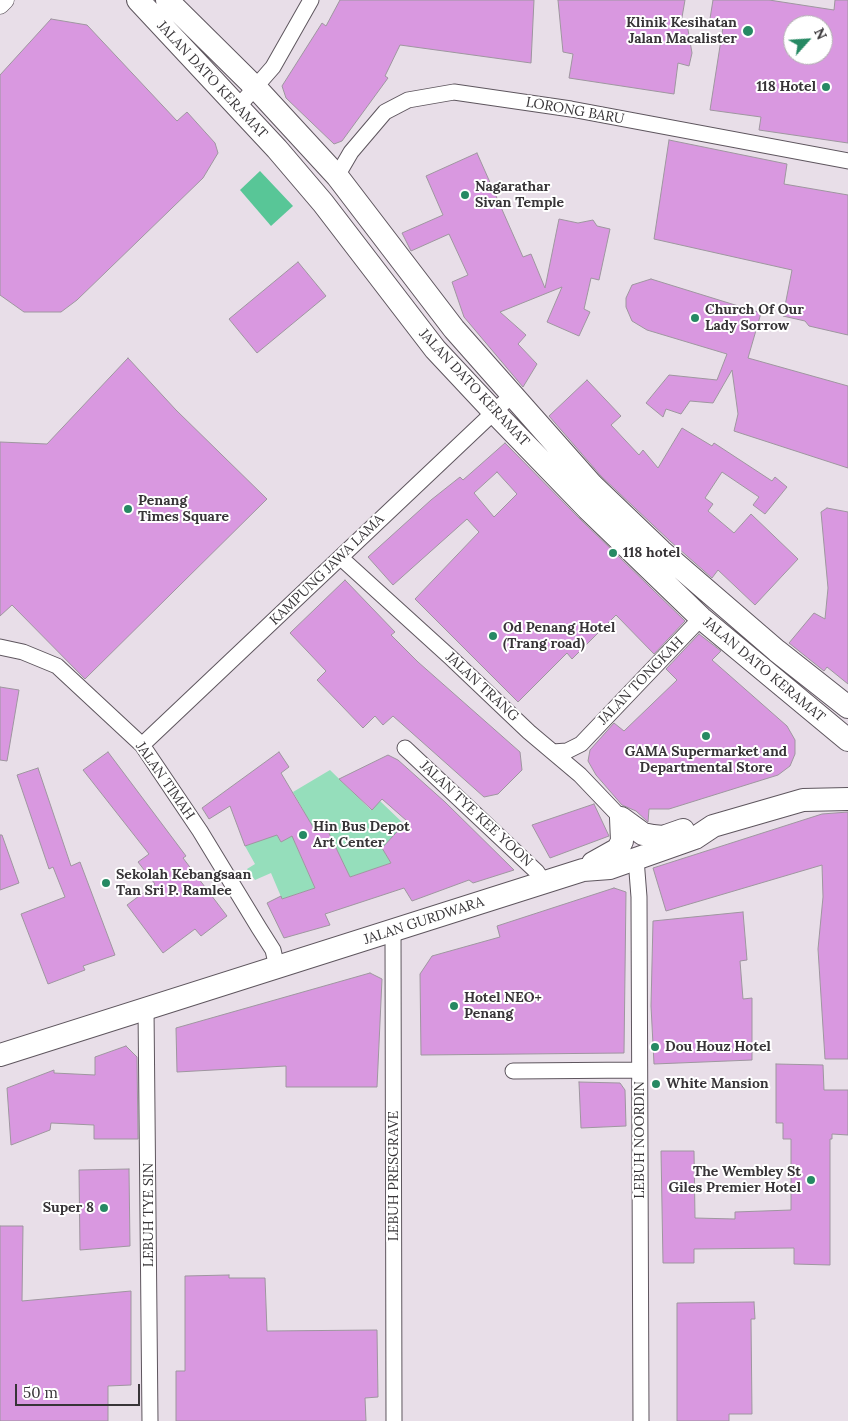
<!DOCTYPE html>
<html>
<head>
<meta charset="utf-8">
<style>
  body { margin:0 }
  #map { position:relative; width:848px; height:1421px; overflow:hidden; background:#e8dee8; font-family:Lora,serif }
  canvas { display:block }
  .north { position:absolute; left:783px; top:15px; width:50px; height:50px; box-sizing:border-box; background:#fff; border:1px solid #afaeaf; border-radius:50%; rotate:64deg; font-size:14px; font-weight:700; line-height:20px; text-align:center; color:#373437 }
  .north::after { content:''; display:block; margin:auto; width:18px; height:22px; background:#268963; clip-path:polygon(50% 0,100% 100%,50% 72%,0 100%) }
  .scale { position:absolute; left:15px; top:1384px; width:125px; height:22px; box-sizing:border-box; border:2px solid #373437; border-top:0; padding-left:6px; font-size:15px; line-height:18px; white-space:nowrap; color:#373437; -webkit-text-stroke:4px #fff; paint-order:stroke }
</style>
</head>
<body>
<div id="map">
<canvas width="848" height="1421"></canvas>
<div class="north">N</div>
<div class="scale">50 m</div>
</div>
<script>
const ctx = document.querySelector('canvas').getContext('2d');
ctx.lineJoin = 'round';
function paint(path, color) { ctx.fillStyle = color; ctx.fill(path, 'evenodd'); }
const shape = rows => new Path2D(rows.map(r => 'M' + r).join(''));
function strokePath(path, color, width, dash) { ctx.strokeStyle = color; ctx.lineWidth = width; ctx.lineCap = dash ? 'butt' : 'round'; ctx.setLineDash(dash || []); ctx.stroke(path); }
function write(font, color, halo, rows, align = 'center') {
  ctx.font = font + ' Lora,serif'; ctx.lineWidth = 4; ctx.setLineDash([]); ctx.textBaseline = 'middle'; ctx.strokeStyle = halo; ctx.fillStyle = color; for (const [text, x, y, turn = 0] of rows) {
    ctx.save(); ctx.translate(x, y); ctx.rotate((+turn || 0) * Math.PI / 180); ctx.textAlign = isNaN(turn) ? turn : align; if (halo) ctx.strokeText(text, 0, 0); ctx.fillText(text, 0, 0); ctx.restore();
  }
}
paint(shape([
  [330,770,371,810,380,801,404,824,382,848,391,863,350,877,326,827,295,843,315,888,282,899,271,873,255,880,247,869,255,864,245,846,264,839,262,811,281,842,311,824,293,792]
]), '#95debb');
paint(shape([
  [260,171,293,206,271,226,240,190]
]), '#58c697');
const building = shape([
  [340,0,534,0,531,63,400,45,385,76,388,78,342,141,334,144,286,98,282,86,322,23,326,26,340,0],
  [558,0,685,0,681,23,687,24,692,53,689,66,678,63,674,94,569,78,573,54,563,52,558,0],
  [713,0,769,0,834,10,835,0,848,0,848,143,759,130,761,117,710,110,723,27,709,25,713,0],
  [793,25,823,25,823,59,793,55,793,25],
  [51,19,87,25,177,121,187,112,215,143,218,153,203,178,77,300,61,312,24,312,0,295,0,75,51,19],
  [669,140,787,164,784,184,848,195,848,335,809,326,805,321,783,316,792,270,654,239,669,140],
  [477,153,523,257,531,254,545,288,559,219,578,223,593,220,597,226,610,229,599,280,591,278,584,309,590,312,579,336,547,322,562,287,500,312,526,335,518,344,537,364,523,387,464,317,452,282,468,275,449,234,411,251,402,233,443,215,426,176,477,153],
  [298,262,326,296,257,353,229,319,298,262],
  [651,279,761,313,748,358,848,386,848,468,734,431,738,414,732,370,713,403,690,401,681,414,666,409,663,417,646,403,669,375,717,380,727,354,647,330,632,321,626,307,626,298,632,285,651,279],
  [128,358,176,410,267,499,85,679,12,605,0,616,0,442,47,444,128,358],
  [587,380,621,416,611,425,639,455,643,450,658,468,682,428,712,446,714,443,772,481,775,477,787,487,765,514,753,505,759,497,722,472,705,498,713,504,708,511,734,533,751,514,798,559,755,605,718,570,712,578,670,541,601,476,549,416,587,380],
  [505,443,579,518,685,621,654,654,616,615,572,659,567,653,518,702,415,599,479,532,467,519,393,585,368,557,431,500,460,477,463,480,505,443],
  [497,472,517,494,494,517,474,493,497,472],
  [827,508,848,512,848,684,827,667,824,671,789,643,814,613,825,619,828,588,821,512,827,508],
  [345,580,395,632,391,635,418,662,520,752,522,770,498,794,484,797,393,716,383,725,375,716,363,728,317,680,326,671,290,633,345,580],
  [699,634,721,651,712,660,787,726,795,740,795,754,790,766,778,775,669,809,649,809,648,822,636,811,622,805,596,775,588,761,590,750,614,723,624,731,677,680,666,669,699,634],
  [0,687,19,690,7,761,0,760,0,687],
  [108,752,186,856,183,858,227,916,201,936,195,929,163,953,127,905,155,884,138,862,149,854,83,770,108,752],
  [279,752,289,767,281,773,316,832,326,827,350,877,391,863,382,848,407,821,382,799,372,810,339,779,388,755,398,760,445,802,514,870,473,883,469,880,412,901,404,888,325,914,330,925,284,938,267,903,281,896,282,899,315,888,292,836,281,842,277,835,245,846,230,806,209,819,202,808,279,752],
  [38,768,71,866,80,862,115,955,83,966,85,970,48,984,21,914,65,897,53,867,49,869,17,775,38,768],
  [594,804,609,836,550,858,532,825,594,804],
  [848,812,848,1059,825,1059,818,949,823,897,822,865,666,911,653,868,822,814,848,812],
  [0,835,2,835,19,883,0,890,0,835],
  [614,888,626,892,624,1053,421,1055,420,974,432,956,500,937,497,926,614,888],
  [743,912,747,960,740,961,743,999,752,998,752,1060,654,1064,651,1006,653,921,743,912],
  [370,973,382,979,377,1087,286,1087,286,1066,177,1072,176,1028,370,973],
  [126,1046,137,1057,138,1139,94,1139,94,1125,51,1123,50,1130,11,1145,7,1088,54,1070,54,1073,95,1075,95,1057,126,1046],
  [776,1064,823,1065,824,1090,848,1090,848,1135,832,1134,832,1139,830,1139,830,1265,794,1264,794,1248,694,1249,694,1263,663,1263,661,1151,694,1151,695,1218,735,1219,735,1212,791,1210,791,1139,783,1139,783,1123,776,1123,776,1064],
  [579,1082,620,1083,625,1090,626,1126,581,1128,579,1082],
  [129,1169,130,1246,80,1250,79,1170,129,1169],
  [0,1226,23,1226,22,1301,131,1291,131,1385,108,1386,108,1421,0,1421,0,1226],
  [229,1275,229,1278,265,1278,267,1331,377,1330,378,1397,365,1398,366,1421,176,1421,176,1371,185,1371,185,1276,229,1275],
  [754,1302,755,1319,751,1319,752,1414,729,1414,729,1421,677,1421,677,1303,754,1302]
]);
paint(building, '#d998e0');
strokePath(building, '#9e969f', 1);
const minor = shape([
  [238,107,273,67,311,0],
  [337,176,351,152,385,112,408,100,454,92,571,109,848,161],
  [341,558,450,657,529,732,580,775,621,818],
  [0,647,23,652,57,666,142,745,200,831,259,928,273,950,277,967],
  [142,745,512,395],
  [405,748,537,872,544,882],
  [553,752,567,751,581,744,701,618],
  [636,859,639,897,641,1421],
  [393,930,394,1421],
  [146,1009,150,1421],
  [513,1071,639,1070]
]);
const tertiary = shape([
  [0,5,5,0]
]);
const primary = shape([
  [138,0,277,149,323,203,435,349,494,412,588,509,701,618,848,740],
  [167,0,256,88,337,176,454,329,592,485,661,551,777,651,848,707],
  [621,818,643,834,653,836,663,837,683,830],
  [593,863,618,849,622,841,621,818],
  [0,1055,583,870,610,868,695,838,713,826,803,800,848,799]
]);
strokePath(minor, '#5e565e', 17);
strokePath(tertiary, '#5e565e', 19);
strokePath(primary, '#5e565e', 24);
strokePath(minor, '#fff', 15);
strokePath(tertiary, '#fff', 18);
strokePath(primary, '#fff', 22);
for (const [x, y, r, color] of [
  [748,31,6,"#268963"],
  [826,87,5,"#268963"],
  [465,195,5,"#268963"],
  [695,318,5,"#268963"],
  [128,509,5,"#268963"],
  [613,553,5,"#268963"],
  [493,636,5,"#268963"],
  [706,736,5,"#268963"],
  [303,835,5,"#268963"],
  [106,883,5,"#268963"],
  [454,1006,5,"#268963"],
  [655,1047,5,"#268963"],
  [656,1084,5,"#268963"],
  [811,1180,5,"#268963"],
  [104,1208,5,"#268963"]
]) { const dot = new Path2D(); dot.arc(x, y, r, 0, 2 * Math.PI); ctx.fillStyle = color; ctx.fill(dot); strokePath(dot, '#fff', 2); }
write('bold 14px', '#373437', '#fff', [
  ["Klinik Kesihatan",737,23,"right"],
  ["Jalan Macalister",737,39,"right"],
  ["118 Hotel",816,87,"right"],
  ["Nagarathar",475,187],
  ["Sivan Temple",475,203],
  ["Church Of Our",705,310],
  ["Lady Sorrow",705,326],
  ["Penang",138,501],
  ["Times Square",138,517],
  ["118 hotel",623,553],
  ["Od Penang Hotel",503,628],
  ["(Trang road)",503,644],
  ["GAMA Supermarket and",706,752,"center"],
  ["Departmental Store",706,768,"center"],
  ["Hin Bus Depot",313,827],
  ["Art Center",313,843],
  ["Sekolah Kebangsaan",116,875],
  ["Tan Sri P. Ramlee",116,891],
  ["Hotel NEO+",464,998],
  ["Penang",464,1014],
  ["Dou Houz Hotel",665,1047],
  ["White Mansion",666,1084],
  ["The Wembley St",801,1172,"right"],
  ["Giles Premier Hotel",801,1188,"right"],
  ["Super 8",94,1208,"right"]
], 'left');
write('14px', '#373437', '#fff', [
  ["JALAN DATO KERAMAT",212,80,47],
  ["LORONG BARU",575,111,10],
  ["JALAN DATO KERAMAT",474,388,47],
  ["KAMPUNG JAWA LAMA",327,570,-44],
  ["JALAN DATO KERAMAT",764,670,40],
  ["JALAN TONGKAH",641,681,-46],
  ["JALAN TRANG",482,687,43],
  ["JALAN TIMAH",165,781,55],
  ["JALAN TYE KEE YOON",476,814,43],
  ["JALAN GURDWARA",424,921,-18],
  ["LEBUH NOORDIN",640,1140,-90],
  ["LEBUH PRESGRAVE",394,1176,-90],
  ["LEBUH TYE SIN",149,1215,-90]
]);
</script>
</body>
</html>
